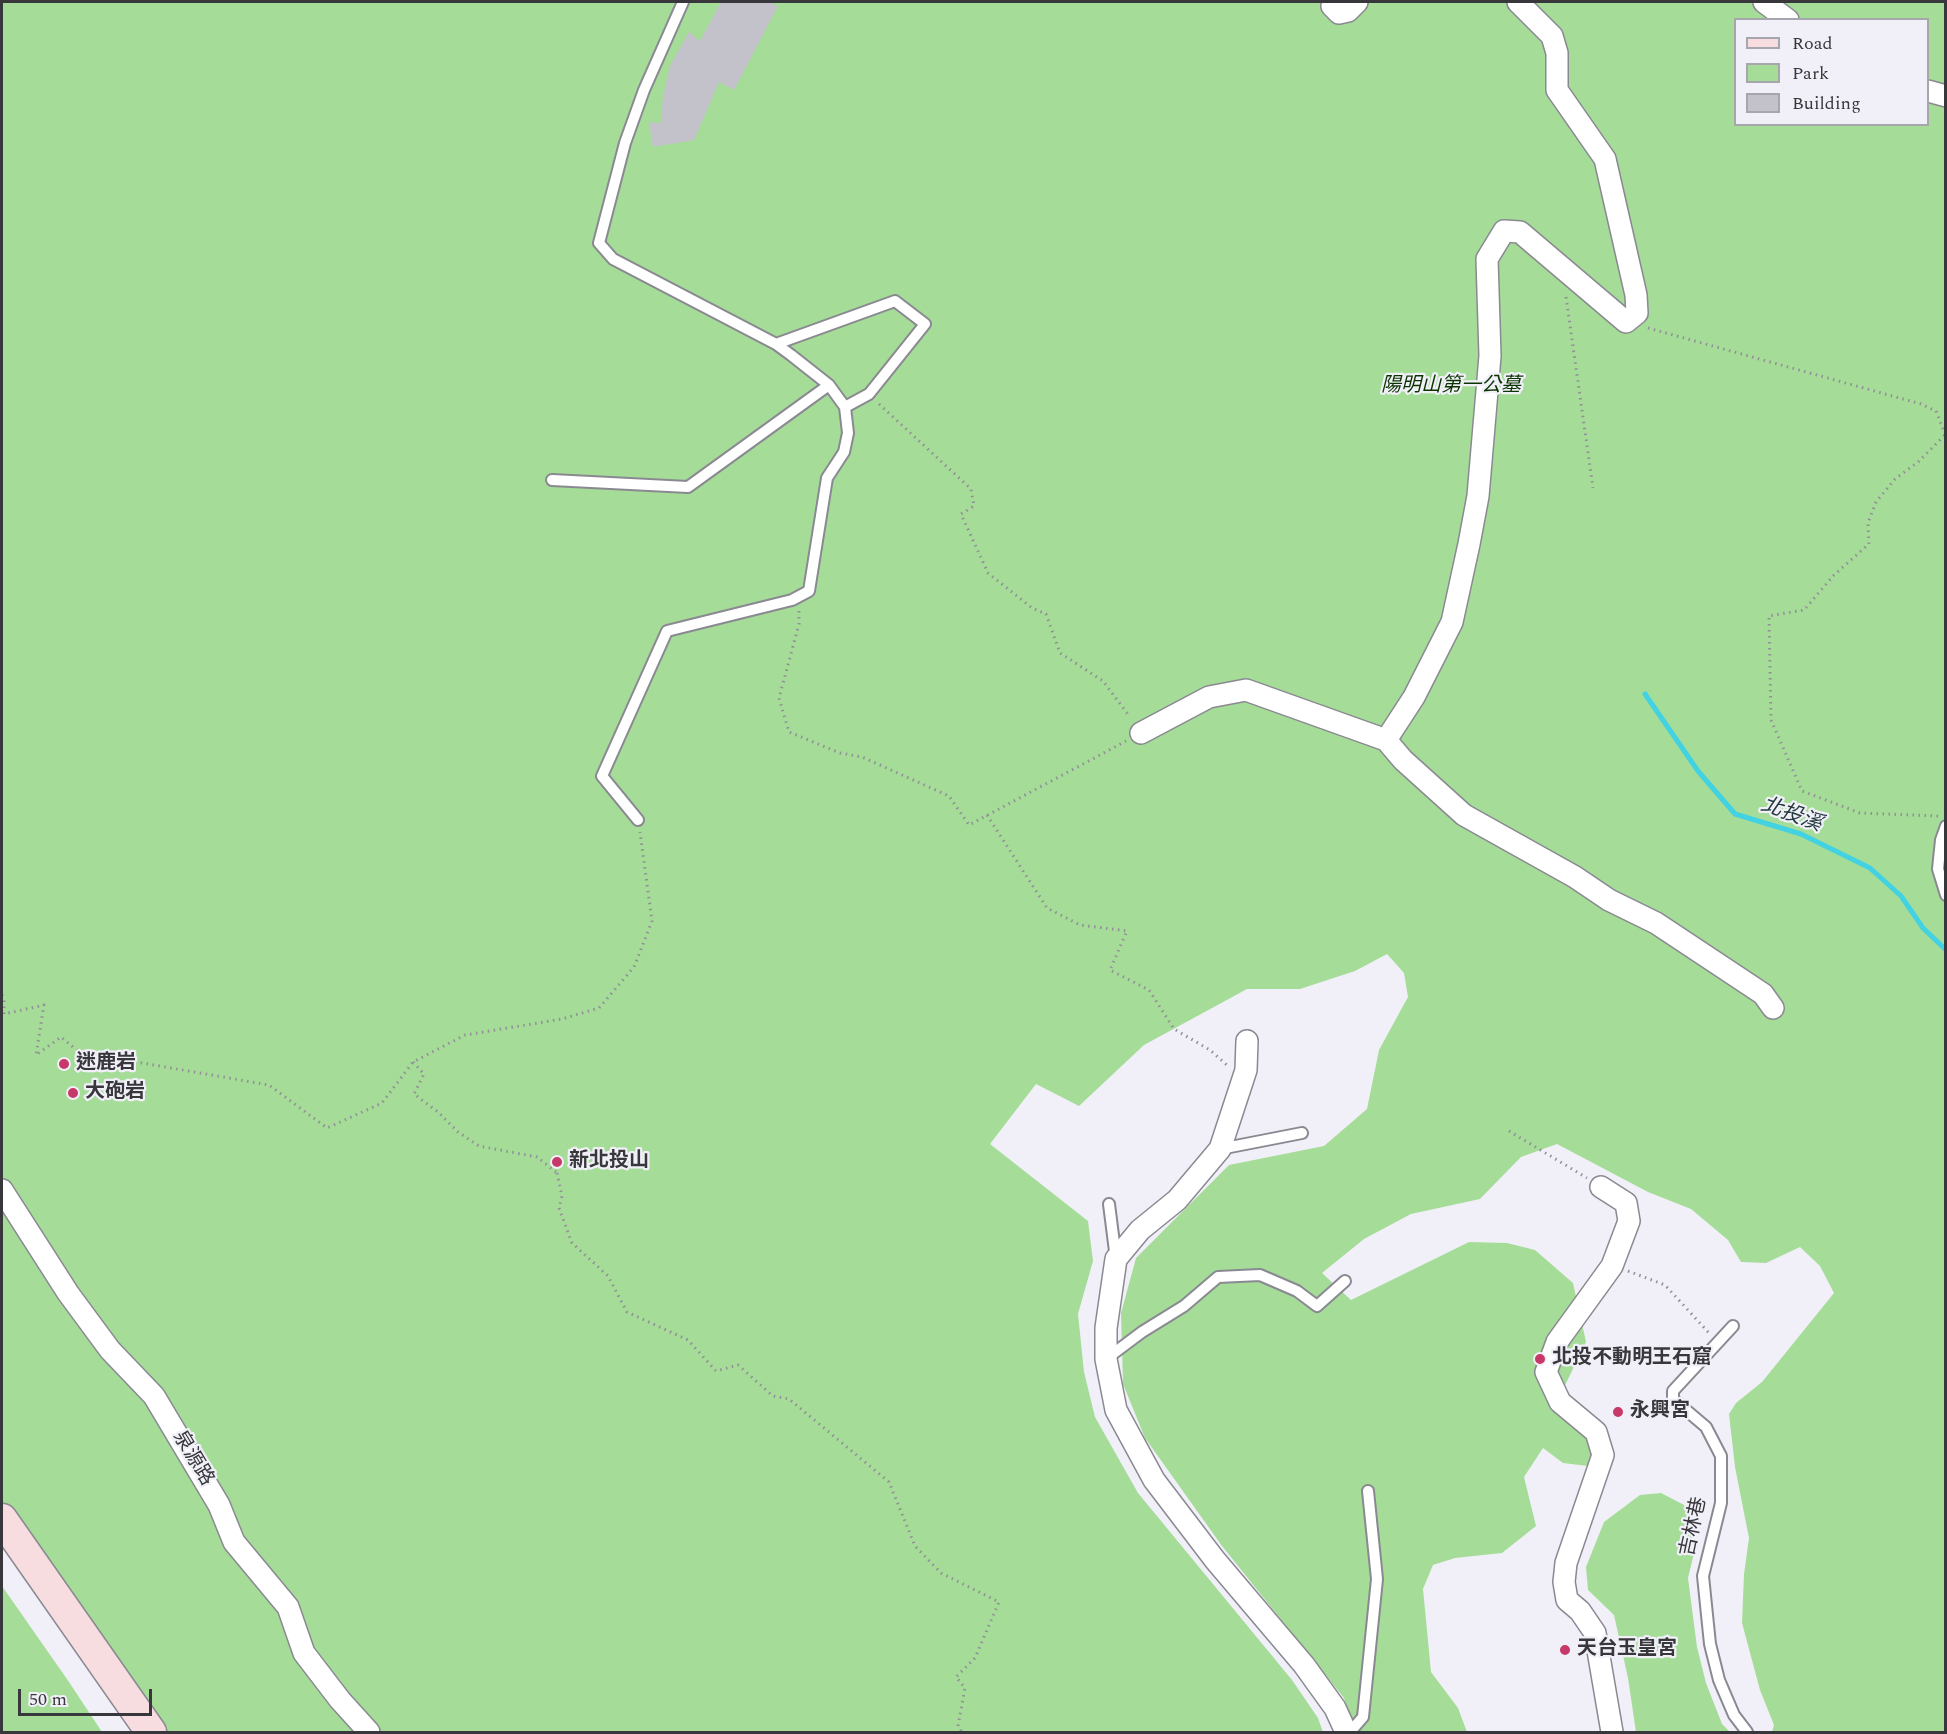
<!DOCTYPE html>
<html>
<head>
<meta charset="utf-8">
<style>
  body { margin:0 }
  #map { position:relative; width:1947px; height:1734px; overflow:hidden; background:#f1f0f9; font-family:Spectral,serif }
  canvas { display:block }
  .frame { position:absolute; inset:0; border:3px solid #38373b; pointer-events:none }
  .legend { position:absolute; left:1734px; top:18px; width:195px; height:108px; box-sizing:border-box; background:#f1f0f9; border:2px solid #a7a6ad; margin:0; padding:8px 10px; list-style:none; font-size:18px; color:#38373b }
  .legend li { display:flex; align-items:center; gap:12px; height:30px }
  .legend b { width:30px; border:2px solid #a7a6ad }
  .scale { position:absolute; left:18px; top:1689px; width:134px; height:27px; box-sizing:border-box; border:3px solid #38373b; border-top:0; padding-left:8px; font-size:18px; line-height:21px; white-space:nowrap; color:#38373b; -webkit-text-stroke:4px #f1f0f9; paint-order:stroke }
</style>
</head>
<body>
<div id="map">
<canvas width="1947" height="1734"></canvas>
<div class="frame"></div>
<ul class="legend">
<li><b style="height:8px;background:#f7dce0"></b>Road</li>
<li><b style="height:16px;background:#a5dc98"></b>Park</li>
<li><b style="height:16px;background:#c3c2cb"></b>Building</li>
</ul>
<div class="scale">50 m</div>
</div>
<script>
const ctx = document.querySelector('canvas').getContext('2d');
ctx.lineJoin = 'round';
function paint(path, color) { ctx.fillStyle = color; ctx.fill(path, 'evenodd'); }
const shape = rows => new Path2D(rows.map(r => 'M' + r).join(''));
function strokePath(path, color, width, dash) { ctx.strokeStyle = color; ctx.lineWidth = width; ctx.lineCap = dash ? 'butt' : 'round'; ctx.setLineDash(dash || []); ctx.stroke(path); }
function write(font, color, halo, rows, align = 'center') {
  ctx.font = font + ' Spectral,"Noto Sans TC",serif'; ctx.lineWidth = 4.5; ctx.setLineDash([]); ctx.textBaseline = 'middle'; ctx.strokeStyle = halo; ctx.fillStyle = color; for (const [text, x, y, turn = 0] of rows) {
    ctx.save(); ctx.translate(x, y); ctx.rotate((+turn || 0) * Math.PI / 180); ctx.textAlign = isNaN(turn) ? turn : align; if (halo) ctx.strokeText(text, 0, 0); ctx.fillText(text, 0, 0); ctx.restore();
  }
}
paint(shape([
  [2,2,1945,2,1945,1732,1772,1732,1774,1725,1760,1690,1742,1623,1744,1574,1749,1538,1735,1467,1729,1414,1736,1403,1762,1382,1834,1293,1820,1266,1800,1247,1766,1263,1741,1262,1728,1240,1691,1209,1648,1192,1557,1144,1521,1157,1480,1199,1411,1214,1364,1239,1322,1273,1351,1300,1469,1242,1507,1243,1535,1250,1573,1283,1586,1342,1554,1408,1588,1434,1595,1448,1588,1466,1563,1463,1543,1448,1524,1477,1536,1526,1502,1553,1455,1558,1433,1565,1423,1589,1431,1672,1458,1708,1467,1732,1354,1732,1344,1698,1222,1546,1145,1438,1123,1384,1121,1313,1136,1258,1229,1165,1324,1146,1367,1109,1379,1050,1408,997,1404,973,1387,954,1355,971,1300,989,1247,989,1144,1045,1079,1106,1036,1084,990,1144,1088,1221,1093,1261,1078,1314,1084,1372,1095,1417,1138,1493,1292,1680,1318,1718,1323,1732,161,1732,2,1511],
  [1736,20,1928,20,1928,124,1736,124],
  [1661,1493,1688,1507,1695,1549,1688,1578,1697,1647,1706,1683,1722,1724,1730,1732,1636,1732,1628,1678,1614,1615,1588,1590,1586,1567,1604,1522,1640,1495],
  [2,1586,69,1682,102,1732,2,1732]
]), '#a5dc98');
strokePath(shape([
  [1645,694,1698,771,1735,814,1801,834,1870,868,1901,896,1923,928,1946,950]
]), '#42d2e2', 5);
paint(shape([
  [721,2,769,2,778,6,734,90,719,82,694,140,653,147,649,122,661,123,663,96,670,66,689,32,700,41]
]), '#c3c2cb');
const lane = shape([
  [776,344,895,301,925,324,869,394,845,407],
  [552,480,688,487,829,385],
  [638,820,602,776,667,631,792,600,809,591,827,478,844,452,848,433,845,407,829,385,791,355,776,344,613,259,599,243,625,143,644,90,683,2],
  [1946,826,1941,840,1938,869,1946,895],
  [1220,1149,1302,1133],
  [1109,1204,1116,1259],
  [1733,1326,1673,1391,1673,1399,1706,1427,1721,1456,1721,1503,1703,1576,1710,1644,1719,1680,1734,1715,1747,1732],
  [1106,1359,1142,1332,1184,1306,1218,1277,1260,1275,1297,1291,1317,1306,1345,1281],
  [1350,1732,1363,1717,1377,1579,1368,1491]
]);
const street = shape([
  [1333,2,1332,6,1339,13,1348,11,1357,2],
  [1764,2,1788,20],
  [1928,91,1946,96],
  [1141,733,1209,697,1246,690,1386,740,1414,697,1452,622,1469,544,1478,496,1490,356,1487,259,1504,231,1520,232,1626,322,1637,313,1636,295,1605,159,1557,90,1557,53,1552,36,1518,2],
  [1386,740,1403,760,1464,815,1575,877,1609,900,1656,923,1763,994,1773,1008],
  [1247,1041,1246,1070,1220,1149,1177,1200,1140,1230,1116,1259,1106,1328,1106,1359,1116,1410,1154,1480,1215,1560,1304,1665,1335,1708,1346,1732],
  [1601,1187,1626,1203,1629,1221,1612,1266,1557,1342,1546,1372,1560,1402,1596,1432,1603,1455,1566,1563,1564,1582,1567,1600,1580,1611,1595,1633,1612,1732],
  [2,1190,68,1293,110,1350,154,1396,219,1505,234,1542,288,1607,304,1653,340,1700,369,1732]
]);
const secondary = shape([
  [2,1519,151,1732]
]);
strokePath(lane, '#8a8992', 14);
strokePath(street, '#8a8992', 24);
strokePath(secondary, '#8a8992', 33);
strokePath(shape([
  [1566,297,1593,488],
  [1648,328,1921,404,1936,411,1945,434],
  [879,404,971,489,974,506,961,514,988,573,1032,608,1046,614,1060,653,1103,681,1130,717],
  [799,611,799,624,779,698,789,732,840,753,862,757,949,796,969,825,1126,741],
  [987,815,1047,908,1080,925,1127,931,1110,970,1149,990,1174,1029,1210,1050,1228,1066],
  [1938,816,1860,813,1802,791,1771,720,1769,616,1804,610,1834,575,1869,544,1868,523,1876,502,1895,479,1918,462,1946,434],
  [2,995,4,998,4,1014,44,1005,36,1055,61,1037,79,1052,269,1085,327,1128,382,1103,413,1062,465,1035,562,1019,599,1008,634,967,652,921,640,832],
  [413,1062,424,1074,414,1094,438,1112,458,1132,479,1146,537,1157,557,1173],
  [1509,1131,1587,1178],
  [557,1173,562,1196,559,1208,572,1243,608,1276,627,1312,688,1340,716,1371,738,1365,773,1396,789,1399,889,1482,915,1546,941,1573,999,1602,975,1658,956,1677,965,1688,958,1726,962,1732],
  [1628,1271,1665,1285,1709,1333]
]), '#919097', 3, [1.5, 4.5]);
strokePath(lane, '#fff', 10);
strokePath(street, '#fff', 21);
strokePath(secondary, '#f7dce0', 30);
for (const [x, y, r, color] of [
  [64,1064,6,"#c63968"],
  [73,1093,6,"#c63968"],
  [557,1162,6,"#c63968"],
  [1540,1359,6,"#c63968"],
  [1618,1412,6,"#c63968"],
  [1565,1650,6,"#c63968"]
]) { const dot = new Path2D(); dot.arc(x, y, r, 0, 2 * Math.PI); ctx.fillStyle = color; ctx.fill(dot); strokePath(dot, '#f1f0f9', 2); }
write('italic 20px', '#0b3401', '#f1f0f9', [
  ["陽明山第一公墓",1451,387]
]);
write('bold 20px', '#38373b', '#f1f0f9', [
  ["迷鹿岩",76,1064],
  ["大砲岩",85,1093],
  ["新北投山",569,1162],
  ["北投不動明王石窟",1552,1359],
  ["永興宮",1630,1412],
  ["天台玉皇宮",1577,1650]
], 'left');
write('20px', '#38373b', '#f1f0f9', [
  ["泉源路",192,1459,59],
  ["吉林巷",1695,1527,-78]
]);
write('italic 21px', '#243c3f', '#f1f0f9', [
  ["北投溪",1791,816,20]
]);
</script>
</body>
</html>
